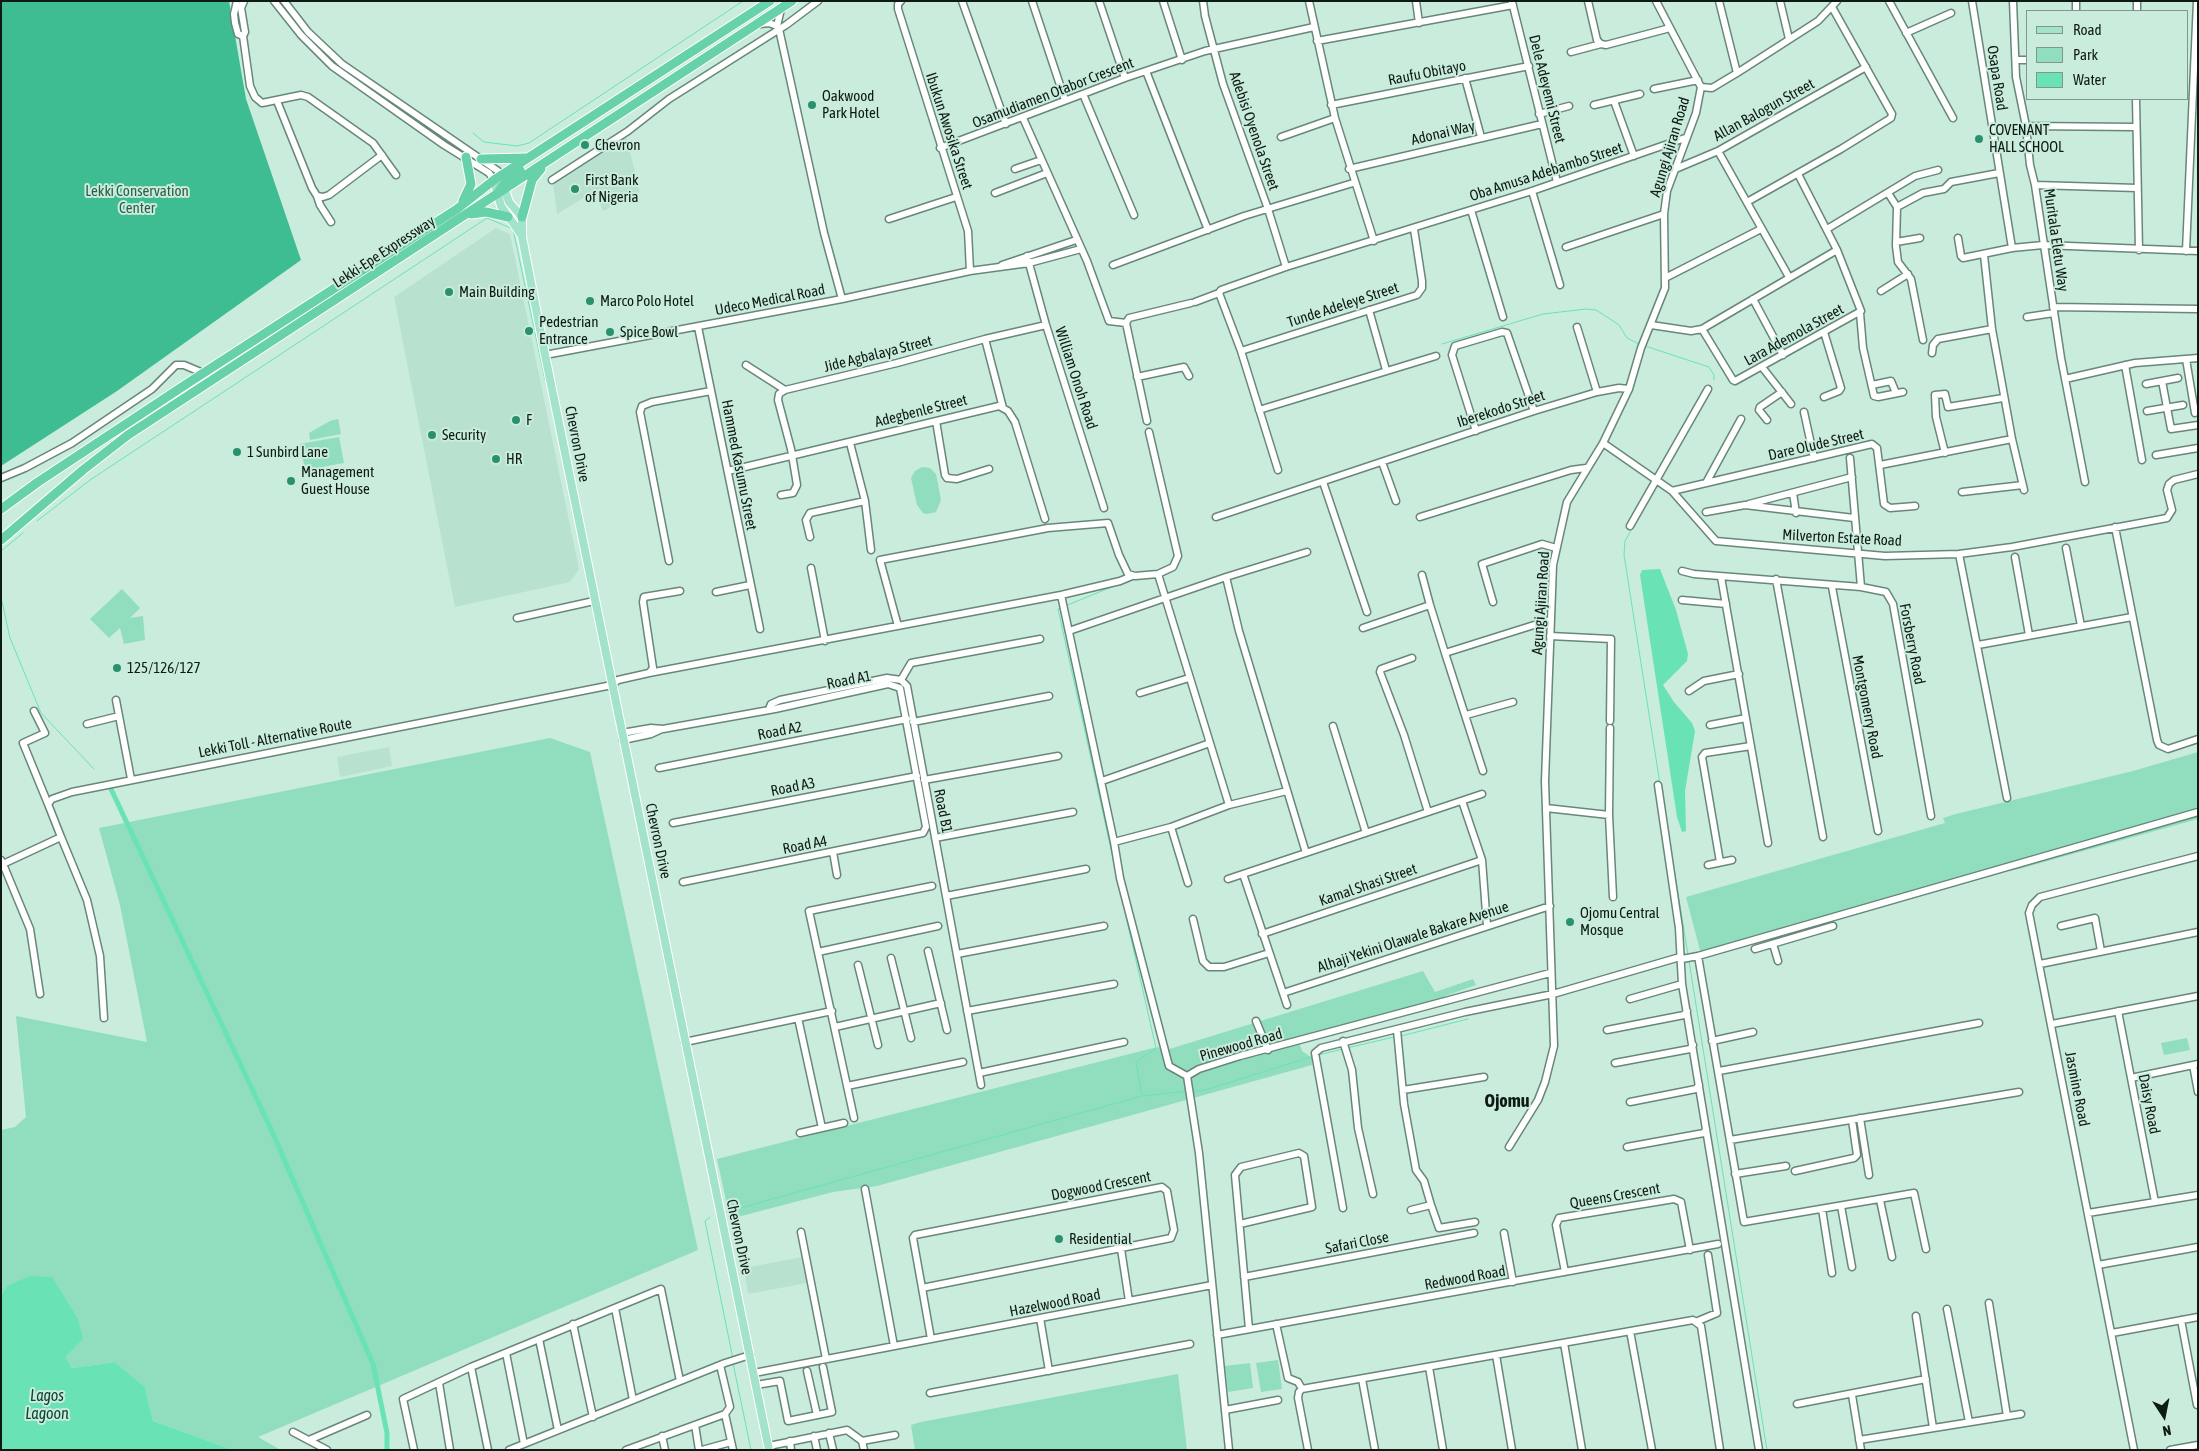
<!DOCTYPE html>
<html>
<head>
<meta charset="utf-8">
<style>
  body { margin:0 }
  #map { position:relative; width:2199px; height:1451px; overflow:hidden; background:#caecdc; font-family:"Asap Condensed",sans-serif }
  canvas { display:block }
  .frame { position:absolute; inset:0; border:2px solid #0e1b15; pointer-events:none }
  .legend { position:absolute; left:2026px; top:10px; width:162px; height:90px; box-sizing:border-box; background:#caecdc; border:1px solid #7f988c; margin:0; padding:6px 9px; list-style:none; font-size:15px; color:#0e1b15 }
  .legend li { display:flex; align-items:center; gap:10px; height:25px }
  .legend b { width:25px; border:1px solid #7f988c }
  .north { position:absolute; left:2139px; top:1391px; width:50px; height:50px; -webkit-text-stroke:4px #caecdc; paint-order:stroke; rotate:169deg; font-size:14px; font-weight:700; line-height:20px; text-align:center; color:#0e1b15 }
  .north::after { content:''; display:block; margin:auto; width:18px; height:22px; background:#0e1b15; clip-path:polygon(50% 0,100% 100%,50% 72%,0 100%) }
</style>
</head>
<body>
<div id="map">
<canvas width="2199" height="1451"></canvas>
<div class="frame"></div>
<ul class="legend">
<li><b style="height:6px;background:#a4e3cb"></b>Road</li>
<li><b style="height:14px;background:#90debd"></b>Park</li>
<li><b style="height:14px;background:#69e3b5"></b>Water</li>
</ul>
<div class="north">N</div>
</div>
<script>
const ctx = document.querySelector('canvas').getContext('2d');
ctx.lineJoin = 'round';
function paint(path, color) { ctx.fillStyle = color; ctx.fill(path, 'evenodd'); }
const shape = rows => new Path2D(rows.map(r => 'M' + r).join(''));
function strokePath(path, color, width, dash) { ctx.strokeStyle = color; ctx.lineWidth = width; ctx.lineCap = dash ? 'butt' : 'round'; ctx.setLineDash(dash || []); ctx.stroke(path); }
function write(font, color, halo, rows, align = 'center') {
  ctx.font = font + ' "Asap Condensed",sans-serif'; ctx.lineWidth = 4; ctx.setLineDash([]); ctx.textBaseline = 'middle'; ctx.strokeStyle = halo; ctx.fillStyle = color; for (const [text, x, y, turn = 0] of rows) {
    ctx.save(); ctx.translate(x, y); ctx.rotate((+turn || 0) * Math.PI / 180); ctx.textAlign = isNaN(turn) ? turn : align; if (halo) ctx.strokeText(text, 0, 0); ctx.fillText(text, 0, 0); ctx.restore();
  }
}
paint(shape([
  [626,136,640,192,603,211,595,191,557,214,553,183],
  [496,228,510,234,579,569,570,582,455,607,394,297],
  [389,747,392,766,340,777,337,757],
  [802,1257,807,1283,748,1294,744,1268]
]), '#b8e2cf');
paint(shape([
  [338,419,341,434,310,440,309,433,330,421],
  [339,437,344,463,305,470,300,444],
  [922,467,930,468,936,474,941,500,936,512,927,514,923,513,917,505,911,478,915,471],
  [122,589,140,608,130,618,143,616,145,640,124,644,120,628,109,638,90,619],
  [550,738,590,752,698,1250,258,1437,281,1450,233,1450,153,1421,145,1387,115,1362,72,1368,7,1286,1,1295,1,1130,15,1127,26,1117,16,1016,147,1042,120,905,99,828],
  [2198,752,2198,819,2019,869,1981,875,1702,958,1686,897,1945,823,1943,818,1956,814,2133,771],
  [1423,971,1435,992,1473,979,1476,985,1445,996,1445,1001,1404,1008,1299,1042,1302,1051,1312,1058,1312,1065,877,1186,833,1192,730,1219,717,1159,1149,1049,1159,1047,1163,1051],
  [2187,1038,2190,1050,2164,1055,2161,1043],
  [1278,1360,1282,1389,1261,1392,1256,1363],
  [1250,1363,1253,1388,1228,1392,1225,1366],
  [1178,1374,1187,1450,915,1450,911,1425,921,1422]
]), '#90debd');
paint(shape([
  [1,1,229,1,246,99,301,260,117,391,1,466]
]), '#3dbd91');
paint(shape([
  [1660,569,1676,610,1688,654,1687,661,1663,685,1674,702,1692,723,1695,731,1685,791,1686,831,1682,832,1677,817,1640,575,1642,570],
  [30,1276,52,1277,78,1319,83,1339,65,1357,72,1368,115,1362,145,1387,153,1421,233,1450,1,1450,1,1295,7,1286]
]), '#69e3b5');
strokePath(shape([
  [473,133,484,142,517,146,529,143,743,1],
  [1442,344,1543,314,1586,309,1596,310,1610,319,1619,325,1627,338,1639,344],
  [1645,346,1709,367,1714,375,1714,380],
  [1645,506,1625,541,1624,555,1660,784],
  [37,521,90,480,487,218,513,229,545,380],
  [1,551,23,533],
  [1,597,10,638,41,713,94,769],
  [1065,606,1119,584],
  [1061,608,1058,609,1114,863],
  [1669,838,1688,955],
  [1689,961,1767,1450],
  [1401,1036,1468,1019],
  [1347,1048,1394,1037],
  [1318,1055,1343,1049],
  [1193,1091,1202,1091,1314,1056],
  [1143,1096,1187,1091],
  [726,1212,1142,1096,1136,1062,1156,1048,1122,899],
  [710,1217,705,1221,733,1359],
  [733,1363,751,1450]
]), '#69e3b5', 1);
strokePath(shape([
  [111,789,270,1127,373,1364,387,1433,387,1450]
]), '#69e3b5', 5);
const minor = shape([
  [237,1,234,14,235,23,238,34,243,36],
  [244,1,241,8,245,32,243,36,250,86,255,97,262,103,301,95,308,97,373,143,396,175],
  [274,1,301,35,332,66,444,145,489,173,494,180],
  [284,1,308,32,342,64,498,171,501,177],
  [901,1,898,4,898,9,968,231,970,271],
  [962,1,1006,124],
  [1032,1,1065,100],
  [1099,1,1125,78],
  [1163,1,1182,60],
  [1203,1,1205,16,1223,84,1268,209,1286,267],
  [1309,1,1335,118,1374,241],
  [1416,1,1419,23],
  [1588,1,1597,40,1601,44,1606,45,1670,28],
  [1719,1,1737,73],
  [1780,1,1789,39],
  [1889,1,1953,118],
  [1972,1,2012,248],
  [2013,1,2016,77,2026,126,2030,165,2035,185,2061,358,2085,482],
  [1512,2,1557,182],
  [2076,11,2076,1],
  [2137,11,2137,1],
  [760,24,769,23,777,26,779,29,824,233,842,299],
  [777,26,781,9],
  [1906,33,1951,13],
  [1317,41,1513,5],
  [1571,52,1601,44],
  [2016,60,2028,60],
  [1146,71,1208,230],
  [1465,78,1481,137],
  [1701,87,1712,88,1737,73,1818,21,1837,1],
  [1654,89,1698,80],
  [1083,94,1134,215],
  [2136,99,2139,250],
  [277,101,312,188,317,196,323,197,329,195,382,155],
  [1614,101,1634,156],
  [1331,105,1529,66],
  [1594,105,1640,94],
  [1539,114,1569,106],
  [1023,118,1087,261,1109,321,1126,323,1129,318,1191,303],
  [2026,126,2136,127],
  [1281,137,1335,118],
  [940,148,1125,78,1205,51,1314,27],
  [1718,151,1789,277],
  [1015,169,1041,160],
  [1349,169,1542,124],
  [1673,170,1718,151,1866,67],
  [552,180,628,131,669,99,786,25,818,1],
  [2035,185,2137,188],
  [1532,191,1560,285],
  [995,193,1047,173],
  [1888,193,1897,207,1896,246,1898,262,1911,279,1923,340],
  [317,196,320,205,331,222],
  [1747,202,1841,149,1891,118,1892,114,1832,7],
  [1897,207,1923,193,1944,189,1951,182,1999,173],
  [1471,210,1503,317],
  [889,219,956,197],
  [1827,229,1915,176,1938,170],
  [1958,238,1961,256,1963,258,2012,248,2043,245,2198,251],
  [1896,242,1920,238],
  [1566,247,1664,214],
  [2186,251,2197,1],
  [1027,256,1046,325,1104,508],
  [1002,265,1076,240],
  [1113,265,1244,216,1353,183],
  [1665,278,1761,229],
  [1881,291,1908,274],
  [1753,299,1783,355],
  [1195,302,1219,293],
  [2053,307,2198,309],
  [1369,310,1386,370],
  [1860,313,1863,348,1874,396,1878,397,1903,392],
  [2027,317,2054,313],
  [1126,323,1147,421],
  [1651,325,1691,331,1702,329,1837,250],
  [698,327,760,629],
  [1577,327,1597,392],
  [1702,329,1733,380,1735,381,1861,311,1837,250,1798,174],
  [985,339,1003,408],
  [1241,351,1417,295,1422,288,1422,281,1414,229],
  [1932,353,1933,345,1938,339,1992,329],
  [545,355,842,299,970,271,1029,263,1081,249],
  [2186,359,2195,413],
  [746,365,785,390],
  [2125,365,2142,460],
  [1762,367,1791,404],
  [1137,377,1184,367,1189,376],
  [2065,379,2135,363,2198,358],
  [2162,381,2171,429,2198,425],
  [2146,384,2178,378],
  [1872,385,1891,381,1896,393],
  [1824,397,1839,391,1841,388,1824,332],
  [1259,410,1436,356],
  [2147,411,2183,405],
  [1804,412,1814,458],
  [1767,420,1759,410,1760,407,1782,392],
  [936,421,945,475,947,478,957,479,989,469],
  [1476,431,1452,355,1455,346,1502,332,1507,333,1534,411],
  [1149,432,1178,556,1173,567,1158,574],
  [2012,439,2024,490],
  [850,443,865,501,871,550],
  [1603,443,1672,491,1716,541,1885,556,1959,554,2012,547,2167,518,2172,510,2167,490,2169,484,2174,480,2198,474],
  [1945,453,1936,417,1935,395,1945,394,1948,407,2003,398],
  [2156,455,2198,448],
  [1850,458,1861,587],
  [1382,462,1396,501],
  [1880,465,2012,439,1992,329,1984,255],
  [1278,470,1241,351,1219,293,1221,290,1286,267,1532,191,1685,138],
  [728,471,999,406,1008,411,1015,422,1045,519],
  [1,478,25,468,72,443,152,389,176,365,184,365,203,373],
  [1323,482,1367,612],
  [1706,483,1741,419],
  [1672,491,1872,444,1877,448,1884,504,1890,508,1915,506],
  [1962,492,2023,485],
  [1793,493,1796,513],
  [781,495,793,493,797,485,791,449,778,400,779,394,785,390,897,363,985,339,1046,325],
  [1749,504,1852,477],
  [1706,512,1745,505,1854,518],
  [1216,517,1534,411,1597,392,1619,388,1629,389],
  [1420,517,1571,470,1586,468],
  [1630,526,1708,389],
  [2115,527,2157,740,2159,745,2168,749,2198,739],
  [810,537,806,520,810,513,865,501],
  [2066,548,2081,626],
  [1959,554,2007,798],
  [2015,557,2029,635],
  [669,561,640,412,642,406,652,402,711,391],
  [811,568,825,641],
  [1682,571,1694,574,1861,587,1886,592,1893,604,1931,816],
  [1422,575,1430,605],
  [1226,577,1239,631,1306,853],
  [1721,577,1768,843],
  [1776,579,1823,837],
  [1832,587,1878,831],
  [716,592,750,585],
  [1061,595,1114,842],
  [1682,600,1726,604],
  [1493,602,1482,564,1542,544,1556,548],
  [517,618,594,601],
  [898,626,880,560,1048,528,1108,523,1119,555,1128,574,1135,576,1158,574,1229,805,1287,791],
  [1363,628,1430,605,1445,653,1550,620],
  [1069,631,1226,577,1307,552],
  [1550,636,1611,639,1610,721],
  [1978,645,2132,617],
  [1445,653,1483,771],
  [1412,658,1381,669,1380,672,1404,735,1428,812],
  [649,673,1061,595,1120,581,1132,576],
  [901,680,911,663,1040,639],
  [1689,691,1704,681,1739,674],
  [1140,693,1189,678],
  [116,700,131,779],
  [769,709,771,704,780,700,887,678,901,680,907,686,981,1085],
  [34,711,45,733,23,743,48,804],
  [1466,715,1513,702],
  [913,722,1049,696],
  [87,724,119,716],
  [1710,725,1746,718],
  [1333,726,1366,833],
  [1610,728,1609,815,1613,897],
  [622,733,651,728,663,729,775,709,888,684,900,688,926,827,923,833,683,882],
  [623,740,651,734,662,729],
  [659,768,907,719],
  [924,780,1058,756],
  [1102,781,1210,743],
  [1658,785,1679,928,1682,984,1759,1450],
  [1462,801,1482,860,1487,926],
  [1546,808,1609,815],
  [673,823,917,776],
  [1171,827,1188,883],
  [61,837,87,900,100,956,104,1018],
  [935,838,1073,812],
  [833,852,837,875],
  [1,860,3,864,61,837,48,804,52,799,72,792,612,685,618,680,649,673,653,668,643,602,644,597,680,591],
  [1720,862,1702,757,1705,753,1751,746],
  [3,864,30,929,40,994],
  [1708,865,1732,860],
  [1243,874,1287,1005],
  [1228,879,1482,794],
  [946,896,1086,869],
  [1193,919,1203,961,1209,967,1224,967,1269,953],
  [2061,926,2095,918,2101,951],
  [1262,934,1482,860],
  [1773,944,1778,961],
  [1755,949,1833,926],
  [928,951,947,1030],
  [818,952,938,926],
  [957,954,1104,926],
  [1698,956,1744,1222,1914,1193,1926,1249],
  [891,958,911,1038],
  [2040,964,2198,932],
  [858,965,878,1045],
  [1283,993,1550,906],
  [1630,999,1682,984],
  [967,1011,1114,984],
  [2118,1011,2155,1202],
  [798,1018,822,1128],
  [1256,1021,1268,1050],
  [2052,1024,2198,996],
  [835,1027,941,1003],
  [1397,1030,1404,1104,1416,1170,1424,1181,1431,1205,1411,1210],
  [1607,1030,1684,1015,1687,1011],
  [1343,1041,1352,1070,1358,1128,1373,1194],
  [1712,1041,1753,1032],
  [685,1042,832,1011],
  [1615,1063,1690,1049,1693,1045],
  [2193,1065,2198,1092],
  [1719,1071,1979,1023],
  [979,1073,1124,1042],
  [1187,1076,1169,1066,1120,878,1114,842,1171,827,1229,805],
  [2131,1078,2198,1064],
  [847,1086,963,1062],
  [1403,1090,1484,1077],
  [1630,1102,1696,1089,1699,1085],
  [854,1118,809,911,932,886],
  [1860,1118,1869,1175],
  [800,1133,844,1123],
  [1730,1140,2019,1092],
  [1509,1147,1538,1100,1545,1082,1554,1046,1545,781,1553,565,1567,502,1603,443,1629,389,1641,348,1665,288,1664,214,1667,191,1696,113,1701,87,1656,1],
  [1627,1147,1704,1133,1706,1129],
  [1795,1171,1854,1158,1857,1155,1852,1120],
  [1735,1174,1786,1166],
  [865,1189,894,1346],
  [1880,1200,1892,1257],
  [1431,1205,1439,1228,1475,1222],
  [1841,1206,1852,1267],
  [1343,1208,1315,1053,1321,1048,1465,1012,1553,994,1680,957,1682,959,1698,956,2198,812],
  [1822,1209,1832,1273],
  [2088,1213,2198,1195],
  [1240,1224,1312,1207,1304,1156,1299,1153,1241,1167,1235,1175,1249,1329],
  [801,1232,826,1359],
  [1504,1233,1513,1282],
  [1121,1249,1129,1301],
  [2098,1265,2198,1247],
  [1565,1272,1556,1225,1559,1218,1674,1199,1681,1202,1690,1250],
  [1244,1277,1474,1233],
  [922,1288,1171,1238,1174,1230,1167,1191,1162,1187,915,1235,913,1238,922,1288,931,1339],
  [1989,1303,2007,1416],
  [615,1308,633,1400],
  [1947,1309,1969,1422],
  [1916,1316,1933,1428],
  [1040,1318,1049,1371],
  [2181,1320,2197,1405],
  [1698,1321,1717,1313,1708,1255],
  [573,1324,593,1417],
  [1276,1324,1288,1378,1298,1382,1302,1389],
  [1630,1331,1652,1450],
  [2112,1333,2198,1317],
  [1217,1335,1718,1244],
  [539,1339,558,1430],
  [1564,1343,1582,1450],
  [506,1353,524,1444],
  [1496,1355,1512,1450],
  [471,1367,488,1450],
  [1429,1367,1443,1450],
  [807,1371,817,1415],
  [754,1373,1212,1285],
  [1362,1379,1375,1450],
  [439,1383,450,1450],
  [756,1385,780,1381,788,1421,832,1412,823,1367],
  [930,1393,1190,1344],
  [1852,1395,1861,1450],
  [1797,1404,1926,1379],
  [1225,1410,1278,1400],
  [725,1414,733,1450],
  [695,1425,699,1450],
  [293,1432,327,1450],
  [829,1433,833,1450],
  [662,1436,665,1450],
  [814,1436,817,1450],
  [309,1440,367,1415],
  [1859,1440,2021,1414],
  [790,1441,791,1450],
  [862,1441,895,1435],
  [769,1446,847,1430,862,1441,864,1450],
  [414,1450,403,1399,471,1367,661,1289,680,1381],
  [509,1450,725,1363,750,1355],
  [626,1450,725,1414,730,1407,720,1365],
  [702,1450,731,1442],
  [1229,1450,1199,1153,1187,1076,1199,1069,1240,1056,1550,973],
  [1308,1450,1298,1398,1299,1392,1302,1389,1693,1320,1701,1326,1720,1450],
  [2134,1450,2029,913,2032,905,2040,897,2198,856],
  [2170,1450,2198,1445]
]);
const major = shape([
  [494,180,501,206,522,236],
  [503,185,509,202,522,217,522,237,545,355,769,1450]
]);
const highway = shape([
  [481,159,526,158],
  [498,193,503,185,520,170],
  [463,201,471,184,466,157],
  [471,214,486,212,508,217],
  [522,217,532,180,541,169],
  [1,509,38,482,188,383,457,209,494,180,770,1],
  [1,540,83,470,128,435,792,1]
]);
strokePath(minor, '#688779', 9);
strokePath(major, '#fff', 10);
strokePath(highway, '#fff', 11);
strokePath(minor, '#fff', 6);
strokePath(major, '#a4e3cb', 8);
strokePath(highway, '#67d1a9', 9);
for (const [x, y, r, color] of [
  [812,105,5,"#2a916e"],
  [1979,139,5,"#2a916e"],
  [585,145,5,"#2a916e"],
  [575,189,5,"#2a916e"],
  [449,292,5,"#2a916e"],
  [590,301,5,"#2a916e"],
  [529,331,5,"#2a916e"],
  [610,332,5,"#2a916e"],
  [516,420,5,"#2a916e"],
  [432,435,5,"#2a916e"],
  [237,452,5,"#2a916e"],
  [496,459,5,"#2a916e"],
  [291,481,5,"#2a916e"],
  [117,668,5,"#2a916e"],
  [1570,922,5,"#2a916e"],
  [1059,1239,5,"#2a916e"]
]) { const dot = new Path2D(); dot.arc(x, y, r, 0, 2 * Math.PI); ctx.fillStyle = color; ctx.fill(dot); strokePath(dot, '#caecdc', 2); }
write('15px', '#0e1b15', '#caecdc', [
  ["Raufu Obitayo",1427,73,-11],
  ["Osapa Road",1997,78,81],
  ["Dele Adeyemi Street",1547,89,76],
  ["Osamudiamen Otabor Crescent",1053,93,-21],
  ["Allan Balogun Street",1764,110,-29],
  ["Ibukun Awosika Street",949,131,72],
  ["Adebisi Oyenola Street",1254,131,71],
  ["Adonai Way",1443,133,-13],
  ["Agungi Ajiran Road",1670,147,-73],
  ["Oba Amusa Adebambo Street",1546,172,-18],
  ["Muritala Eletu Way",2056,240,82],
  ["Lekki-Epe Expressway",384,252,-33],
  ["Udeco Medical Road",770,300,-11],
  ["Tunde Adeleye Street",1343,305,-18],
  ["Lara Ademola Street",1794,335,-29],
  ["Jide Agbalaya Street",878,354,-14],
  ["William Onoh Road",1076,378,72],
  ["Iberekodo Street",1501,409,-18],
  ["Adegbenle Street",921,411,-14],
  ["Chevron Drive",577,444,79],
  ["Dare Olude Street",1816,445,-13],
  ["Hammed Kasumu Street",739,465,79],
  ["Milverton Estate Road",1842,538,3],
  ["Agungi Ajiran Road",1541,603,-86],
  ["Forsberry Road",1912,644,79],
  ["Road A1",849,680,-11],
  ["Montgomerry Road",1867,707,79],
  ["Road A2",780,731,-11],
  ["Lekki Toll - Alternative Route",275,738,-11],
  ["Road A3",793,787,-11],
  ["Road B1",943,811,79],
  ["Chevron Drive",658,841,78],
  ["Road A4",805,845,-11],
  ["Kamal Shasi Street",1368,885,-19],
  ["Alhaji Yekini Olawale Bakare Avenue",1413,937,-18],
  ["Pinewood Road",1241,1045,-16],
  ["Jasmine Road",2077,1089,79],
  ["Daisy Road",2149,1104,79],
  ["Dogwood Crescent",1101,1186,-11],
  ["Queens Crescent",1615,1196,-10],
  ["Chevron Drive",739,1237,78],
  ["Safari Close",1357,1243,-11],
  ["Redwood Road",1465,1278,-10],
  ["Hazelwood Road",1055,1303,-11]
]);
write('15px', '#0e1b15', '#caecdc', [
  ["Oakwood",822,96],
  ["Park Hotel",822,113],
  ["COVENANT",1989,130],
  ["HALL SCHOOL",1989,147],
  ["Chevron",595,145],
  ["First Bank",585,180],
  ["of Nigeria",585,197],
  ["Main Building",459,292],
  ["Marco Polo Hotel",600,301],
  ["Pedestrian",539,322],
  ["Entrance",539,339],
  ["Spice Bowl",620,332],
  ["F",526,420],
  ["Security",442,435],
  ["1 Sunbird Lane",247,452],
  ["HR",506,459],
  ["Management",301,472],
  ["Guest House",301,489],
  ["125/126/127",127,668],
  ["Ojomu Central",1580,913],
  ["Mosque",1580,930],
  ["Residential",1069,1239]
], 'left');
write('15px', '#2c5e4a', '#caecdc', [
  ["Lekki Conservation",137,191],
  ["Center",137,208]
]);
write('italic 16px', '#0d4331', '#caecdc', [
  ["Lagos",47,1396],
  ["Lagoon",47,1414]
]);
write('bold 18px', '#0e1b15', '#caecdc', [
  ["Ojomu",1507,1101]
]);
</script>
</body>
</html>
